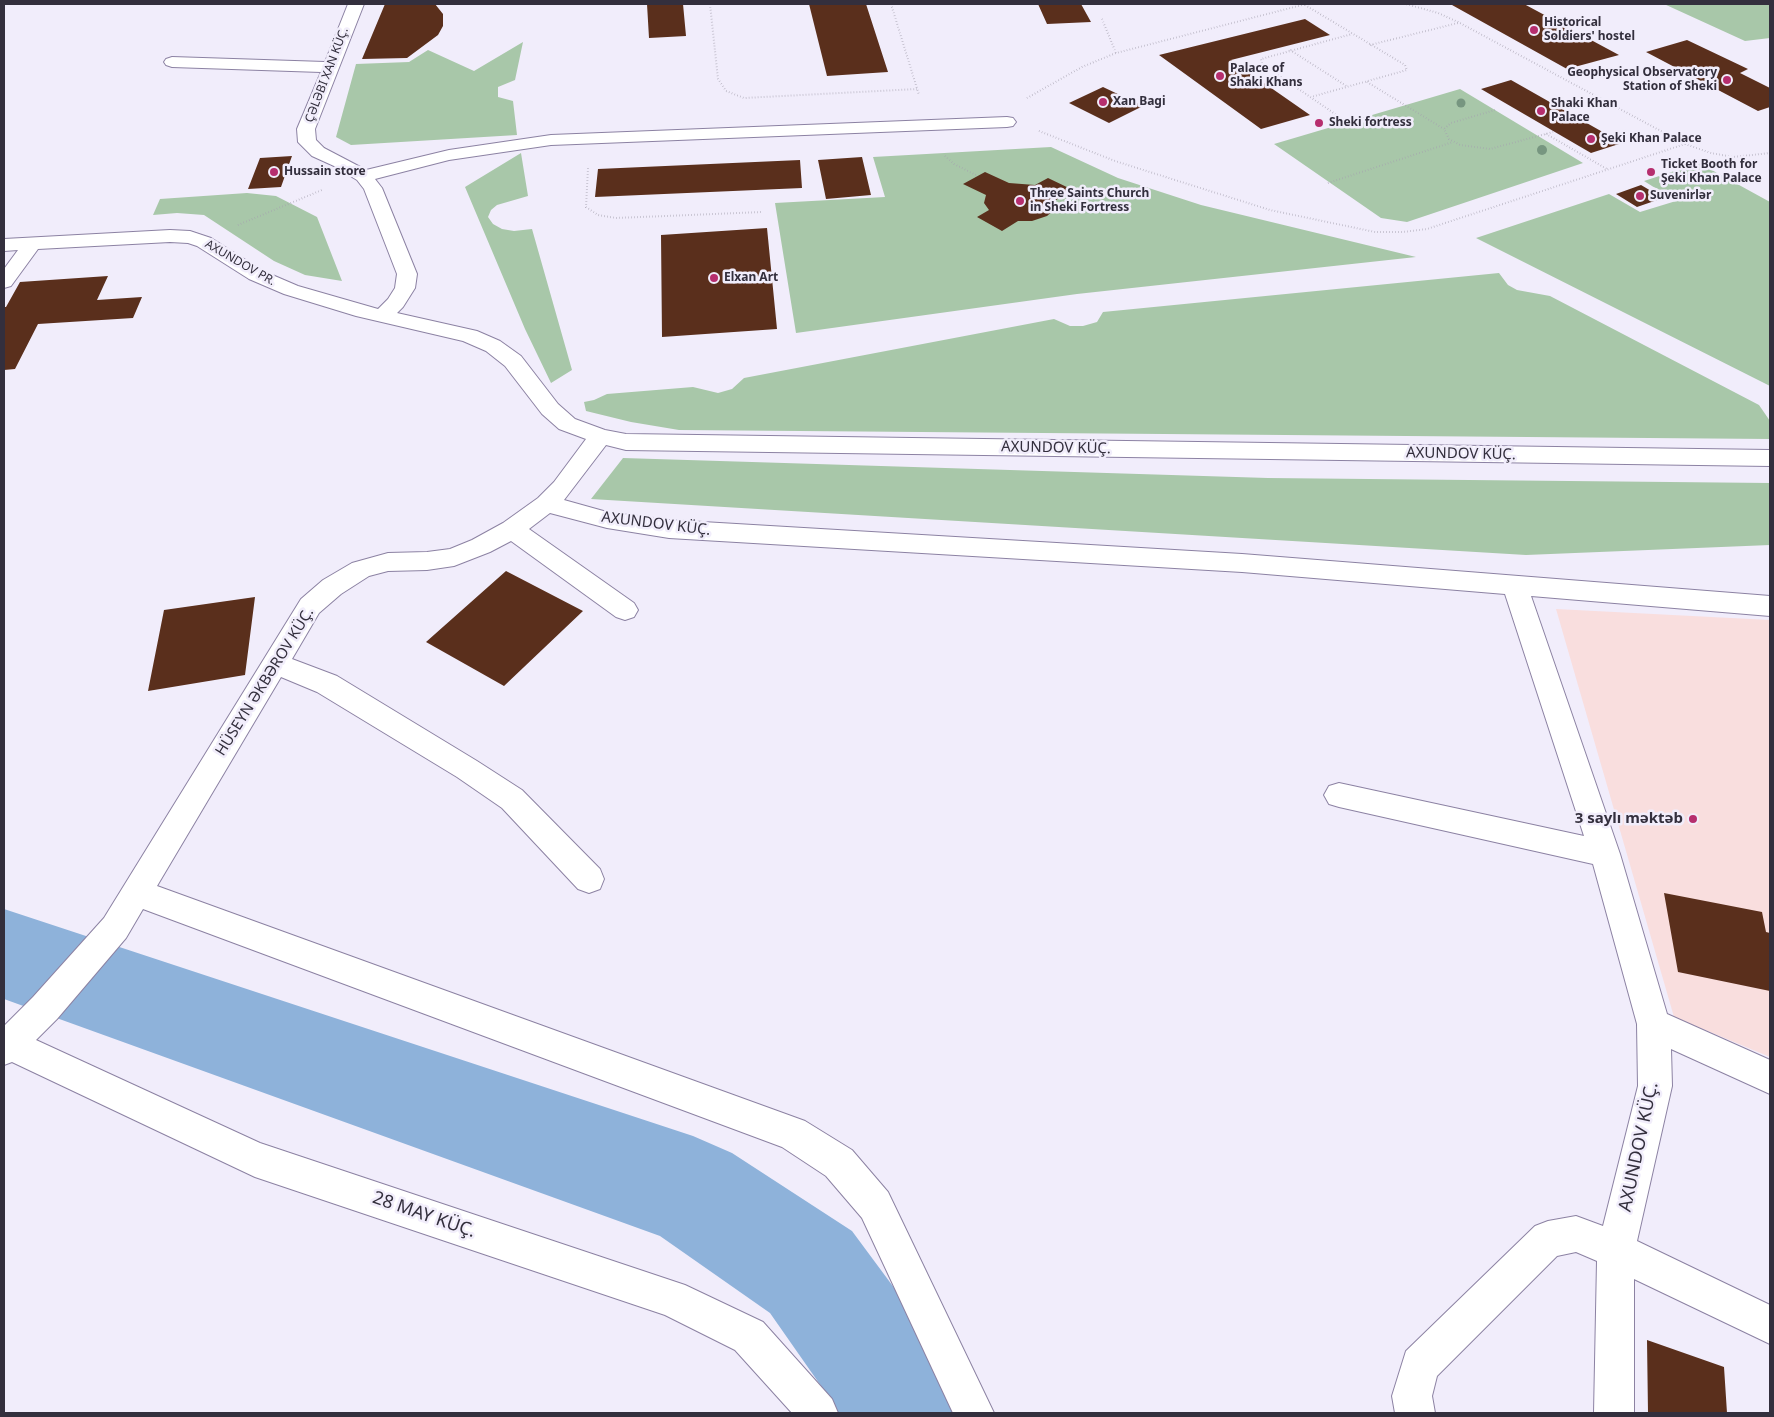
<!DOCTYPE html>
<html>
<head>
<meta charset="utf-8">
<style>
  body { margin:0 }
  #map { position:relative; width:1774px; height:1417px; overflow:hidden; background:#f1edfb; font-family:"Noto Sans",sans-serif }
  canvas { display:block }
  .frame { position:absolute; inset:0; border:5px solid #332f3d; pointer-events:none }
</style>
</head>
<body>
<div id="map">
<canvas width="1774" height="1417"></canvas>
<div class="frame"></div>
</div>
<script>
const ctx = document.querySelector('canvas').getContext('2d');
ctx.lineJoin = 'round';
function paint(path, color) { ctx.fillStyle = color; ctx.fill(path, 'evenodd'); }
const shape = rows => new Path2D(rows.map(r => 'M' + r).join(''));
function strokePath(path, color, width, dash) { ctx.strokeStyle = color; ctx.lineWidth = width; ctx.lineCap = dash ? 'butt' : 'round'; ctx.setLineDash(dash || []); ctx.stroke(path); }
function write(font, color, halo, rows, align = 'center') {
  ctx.font = font + ' "Noto Sans",sans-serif'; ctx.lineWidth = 5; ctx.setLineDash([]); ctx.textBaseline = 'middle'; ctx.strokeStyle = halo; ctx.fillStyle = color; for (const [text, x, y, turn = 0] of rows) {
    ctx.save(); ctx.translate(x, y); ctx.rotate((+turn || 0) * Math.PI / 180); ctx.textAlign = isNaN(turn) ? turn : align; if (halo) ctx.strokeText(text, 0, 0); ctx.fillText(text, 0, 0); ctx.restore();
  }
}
paint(shape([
  [1556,609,1770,620,1770,1057,1674,1017]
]), '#f9dede');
paint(shape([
  [1664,4,1770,4,1770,38,1745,41],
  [523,42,515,80,498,87,498,97,513,101,517,135,351,145,336,137,356,64,409,62,428,50,474,71],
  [1460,89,1583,163,1407,222,1381,218,1274,144],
  [1051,147,1118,178,1201,205,1416,257,1077,294,796,333,775,203,885,197,873,157],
  [521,153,528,196,497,205,491,210,488,217,493,224,502,229,514,231,532,229,572,370,551,383,525,329,465,187],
  [1699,163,1770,202,1770,386,1476,238,1609,194,1640,212,1676,201,1644,181],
  [247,193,276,196,317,217,342,281,305,275,274,261,204,215,177,213,153,215,160,199],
  [1499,273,1508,285,1517,290,1550,296,1759,405,1770,421,1770,439,679,430,631,422,586,411,584,402,594,400,607,394,693,387,718,393,732,389,744,378,1054,319,1070,326,1083,326,1097,322,1103,312],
  [623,458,1268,478,1770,483,1770,545,1526,555,591,499]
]), '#a8c7a9');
paint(shape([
  [4,909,693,1136,732,1153,852,1231,912,1312,942,1369,960,1413,835,1413,828,1396,770,1313,660,1236,4,999,4,909]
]), '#8eb2da');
paint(shape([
  [385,4,435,4,443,14,443,26,438,35,407,58,362,59],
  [647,4,683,4,686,36,649,38],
  [809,4,866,4,888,72,827,76],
  [1038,4,1081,4,1091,22,1047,24],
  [1456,4,1524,4,1619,55,1567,69,1452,5],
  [1305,19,1330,35,1231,60,1310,115,1261,129,1159,55],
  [1687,40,1748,69,1740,73,1770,88,1770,107,1758,111,1646,52],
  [1511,80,1622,143,1591,153,1481,89],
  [1103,87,1143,106,1109,123,1069,103],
  [292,156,281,187,248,189,260,158],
  [862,157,871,195,826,199,818,160],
  [800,160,802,188,595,197,598,169],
  [985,172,1009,183,1035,185,1048,178,1073,190,1056,200,1055,209,1047,216,1032,221,1018,221,1002,231,977,217,989,210,984,203,986,195,963,184],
  [1641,185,1663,198,1637,207,1616,194],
  [767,228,777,329,662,337,661,235],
  [108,276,97,300,142,297,133,318,38,324,15,369,4,370,4,307,6,307,20,282],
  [506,571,583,611,504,686,426,642],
  [255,597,245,675,148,691,164,610],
  [1664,893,1762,912,1766,932,1770,933,1770,991,1678,972],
  [1647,1340,1724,1367,1727,1413,1648,1413]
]), '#5a2f1c');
const minor = shape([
  [348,4,364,4,315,129,316,140,324,148,366,170,449,150,551,135,1007,117,1013,118,1016,122,1013,126,1007,127,551,145,449,160,375,179,382,188,417,274,415,288,403,307,397,313,477,331,500,341,521,356,558,404,575,419,605,430,626,434,1770,450,1770,466,626,450,606,445,564,500,607,512,669,520,1242,554,1770,596,1770,616,1531,596,1620,854,1667,1014,1770,1060,1770,1094,1671,1049,1672,1086,1637,1241,1770,1305,1770,1344,1634,1279,1634,1413,1594,1413,1597,1261,1576,1252,1557,1256,1437,1376,1432,1396,1435,1413,1395,1413,1392,1396,1406,1351,1535,1226,1548,1221,1576,1216,1603,1226,1638,1086,1637,1024,1593,864,1339,807,1329,804,1324,795,1329,786,1339,783,1584,836,1505,594,1242,572,669,538,607,528,550,513,529,529,634,603,638,610,634,617,625,620,616,617,511,541,490,552,454,566,427,570,388,571,369,576,341,594,319,613,292,659,337,676,477,761,522,790,600,869,604,879,600,889,589,893,578,889,502,808,457,777,317,692,281,677,157,886,805,1121,852,1150,888,1192,994,1413,953,1413,862,1218,826,1176,782,1147,143,909,126,938,57,1019,36,1040,260,1143,685,1285,763,1322,832,1399,838,1413,792,1413,735,1350,665,1315,255,1177,12,1062,4,1065,4,1026,33,997,104,918,301,599,323,580,352,563,388,553,427,552,450,549,472,540,503,523,538,498,554,482,586,439,559,429,542,414,505,366,486,351,463,341,356,316,284,294,249,279,197,246,188,243,170,242,38,249,11,286,4,288,4,269,18,250,4,251,4,239,170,230,190,231,211,238,263,271,298,286,378,309,388,299,395,288,397,274,364,189,357,180,334,166,312,156,298,142,297,129,321,72,172,67,166,65,164,62,166,59,172,57,325,62,348,4]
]);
strokePath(minor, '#8c82a3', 2);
strokePath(shape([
  [710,4,718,79,726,91,744,98,917,89],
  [891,4,919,95],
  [1305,5,1405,65,1407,70,1311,97],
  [1102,19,1116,53],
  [1370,45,1458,23],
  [1290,50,1348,87],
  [1367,82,1444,129],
  [1027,98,1082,67,1116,53,1306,4],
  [1495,110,1451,123,1444,129,1449,139,1460,145,1490,149,1553,132],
  [1338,116,1262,64,1261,59,1352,34],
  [1039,131,1115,161,1270,210,1375,232,1403,232,1427,229,1685,144,1458,22,1438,13,1406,4],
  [1546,134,1607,169],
  [1685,144,1711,153,1733,157,1770,153],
  [945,156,954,164,978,176],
  [588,168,586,207,598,215,616,218,763,212],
  [1328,183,1453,142],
  [238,225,322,190]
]), '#a5a1af', 2, [0.5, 2.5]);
paint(minor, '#fff');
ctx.fillStyle = '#779680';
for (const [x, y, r] of [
  [1461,103,4.5],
  [1542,150,5]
]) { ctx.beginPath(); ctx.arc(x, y, r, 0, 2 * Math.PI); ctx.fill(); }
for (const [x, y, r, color] of [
  [1534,30,5,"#b62e6e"],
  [1220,76,5,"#b62e6e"],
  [1727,80,5,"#b62e6e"],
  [1103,102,5,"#b62e6e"],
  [1541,111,5,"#b62e6e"],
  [1319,123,5,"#b62e6e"],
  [1591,139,5,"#b62e6e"],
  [274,172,5,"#b62e6e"],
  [1651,172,5,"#b62e6e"],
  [1640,196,5,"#b62e6e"],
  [1020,201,5,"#b62e6e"],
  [714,278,5,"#b62e6e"],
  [1693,819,5,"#b62e6e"]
]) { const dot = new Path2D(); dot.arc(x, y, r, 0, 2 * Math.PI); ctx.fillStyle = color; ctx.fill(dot); strokePath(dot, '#f1edfb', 2); }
write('bold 12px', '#332f3d', '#f1edfb', [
  ["Historical",1544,23],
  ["Soldiers' hostel",1544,37],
  ["Palace of",1230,69],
  ["Shaki Khans",1230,83],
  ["Geophysical Observatory",1717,73,"right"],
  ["Station of Sheki",1717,87,"right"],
  ["Xan Bagi",1113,102],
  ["Shaki Khan",1551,104],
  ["Palace",1551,118],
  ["Sheki fortress",1329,123],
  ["Şeki Khan Palace",1601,139],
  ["Ticket Booth for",1661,165],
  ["Şeki Khan Palace",1661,179],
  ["Hussain store",284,172],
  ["Three Saints Church",1030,194],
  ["in Sheki Fortress",1030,208],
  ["Suvenirlər",1650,196],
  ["Elxan Art",724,278]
], 'left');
write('12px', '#332f3d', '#f1edfb', [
  ["ÇƏLƏBI XAN KÜÇ.",327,75,-69],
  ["AXUNDOV PR.",240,263,30]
]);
write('15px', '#332f3d', '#f1edfb', [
  ["AXUNDOV KÜÇ.",1056,448,1],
  ["AXUNDOV KÜÇ.",1461,454,1],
  ["AXUNDOV KÜÇ.",656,524,7],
  ["HÜSEYN ƏKBƏROV KÜÇ.",265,682,-58]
]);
write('bold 15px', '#332f3d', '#f1edfb', [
  ["3 saylı məktəb",1683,819]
], 'right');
write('18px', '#332f3d', '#f1edfb', [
  ["AXUNDOV KÜÇ.",1639,1147,-78],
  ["28 MAY KÜÇ.",424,1215,19]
]);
</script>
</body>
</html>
